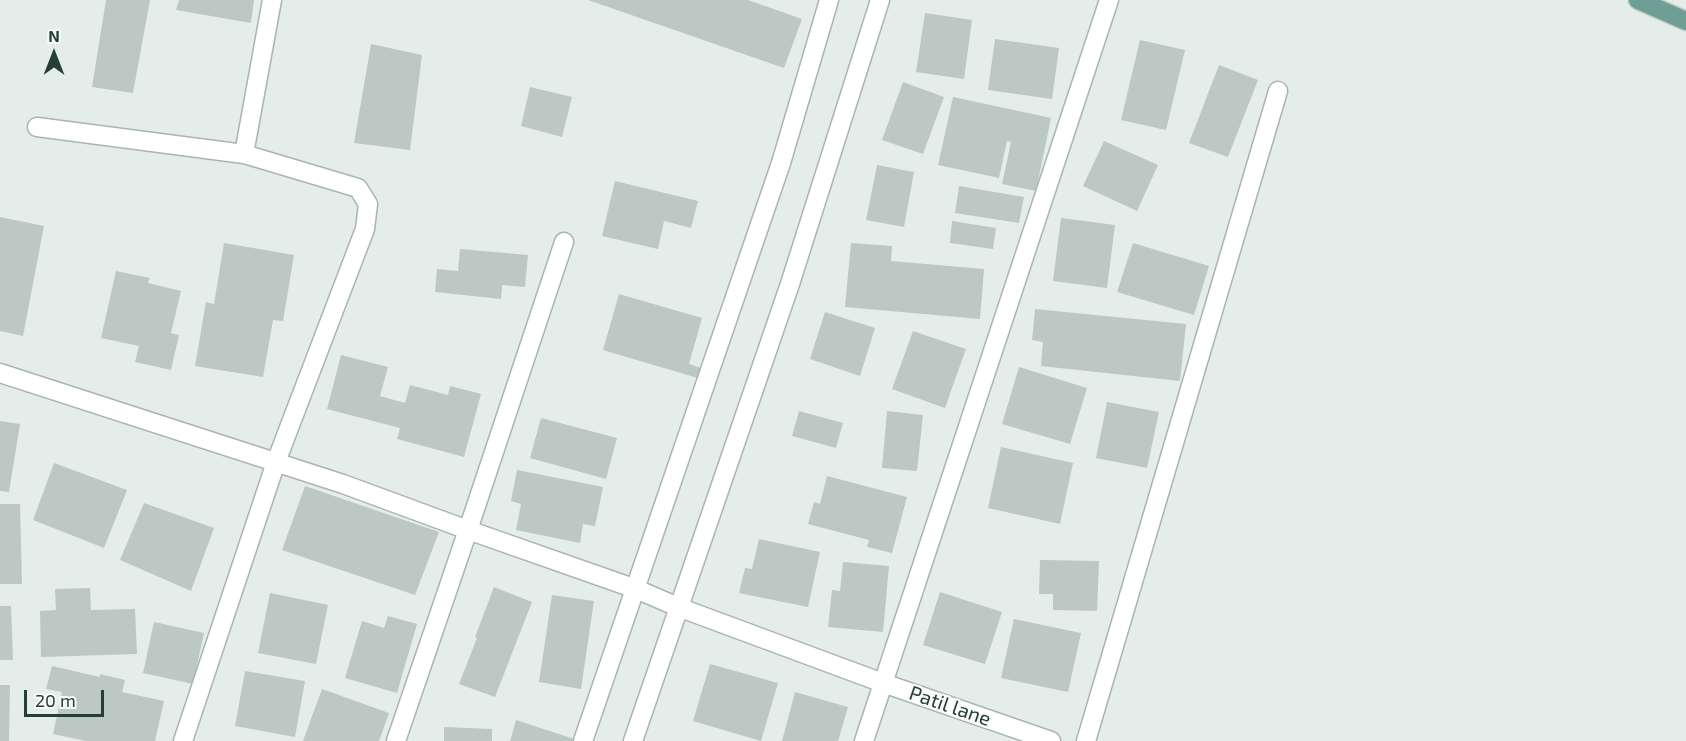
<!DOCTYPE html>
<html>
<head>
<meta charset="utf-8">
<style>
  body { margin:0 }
  #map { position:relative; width:1686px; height:741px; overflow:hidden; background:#e5edea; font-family:"Exo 2",sans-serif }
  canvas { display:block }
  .north { position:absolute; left:24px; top:24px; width:60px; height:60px; -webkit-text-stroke:4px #f6faf8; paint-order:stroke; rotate:0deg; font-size:16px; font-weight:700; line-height:24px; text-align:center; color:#253e38 }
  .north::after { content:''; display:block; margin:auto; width:21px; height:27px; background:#253e38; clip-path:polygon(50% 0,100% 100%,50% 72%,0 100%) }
  .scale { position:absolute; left:24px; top:690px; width:80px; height:27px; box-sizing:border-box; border:3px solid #253e38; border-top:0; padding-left:8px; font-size:18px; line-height:21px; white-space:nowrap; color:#253e38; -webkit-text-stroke:4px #f6faf8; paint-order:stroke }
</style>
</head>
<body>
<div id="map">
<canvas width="1686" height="741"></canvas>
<div class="north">N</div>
<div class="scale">20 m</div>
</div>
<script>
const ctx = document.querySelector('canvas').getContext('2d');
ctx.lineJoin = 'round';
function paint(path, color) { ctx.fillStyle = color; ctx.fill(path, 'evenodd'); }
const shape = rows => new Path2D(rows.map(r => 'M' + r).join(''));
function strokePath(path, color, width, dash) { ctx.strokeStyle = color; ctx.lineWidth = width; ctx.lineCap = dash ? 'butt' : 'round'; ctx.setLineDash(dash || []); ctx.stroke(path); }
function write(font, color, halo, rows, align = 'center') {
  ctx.font = font + ' "Exo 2",sans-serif'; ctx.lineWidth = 4.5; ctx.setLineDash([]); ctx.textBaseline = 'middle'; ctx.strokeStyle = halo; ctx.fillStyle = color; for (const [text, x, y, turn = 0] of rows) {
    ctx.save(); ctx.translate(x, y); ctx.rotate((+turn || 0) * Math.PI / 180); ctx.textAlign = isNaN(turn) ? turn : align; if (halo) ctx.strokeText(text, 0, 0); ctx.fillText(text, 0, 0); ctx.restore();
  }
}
paint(shape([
  [106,0,150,0,133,93,92,87],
  [179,0,254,0,251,23,176,10],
  [588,0,748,0,802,19,784,68],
  [925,13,972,20,964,79,916,72],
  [995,39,1059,48,1052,99,988,90],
  [1140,40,1185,50,1166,130,1121,120],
  [371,44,422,55,410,150,354,143],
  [1219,65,1258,80,1228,157,1189,143],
  [903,82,944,97,923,154,882,140],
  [530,87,572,97,562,137,521,126],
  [953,97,1051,118,1036,191,1002,184,1011,142,1007,141,999,178,938,165],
  [1104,141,1158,165,1137,211,1083,186],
  [877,165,914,172,904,227,866,220],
  [615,181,698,201,691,228,664,221,658,249,602,236],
  [959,186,1024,197,1019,223,955,213],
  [0,217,44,226,23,336,0,331],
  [1061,218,1115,225,1107,288,1053,281],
  [952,221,996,228,993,249,950,243],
  [224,243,294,255,283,321,273,320,263,377,195,366,206,302,214,304],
  [851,243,892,246,891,261,984,269,980,319,845,307],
  [1133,243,1209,266,1194,315,1117,292],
  [460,249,528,255,525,287,502,285,501,299,435,292,437,269,458,271],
  [116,271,150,278,148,283,181,291,171,333,179,335,171,370,135,362,139,346,101,338],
  [619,294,702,318,689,364,704,369,701,379,603,350],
  [1035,309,1186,324,1180,381,1041,366,1043,342,1032,340],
  [825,312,875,328,860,376,810,359],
  [913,331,966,349,945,408,892,389],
  [341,355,388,367,380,396,405,403,410,385,448,395,450,386,481,394,464,457,397,439,400,428,327,409],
  [1019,367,1087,388,1070,444,1002,424],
  [1107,402,1159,412,1147,468,1096,458],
  [799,411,843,423,836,448,792,436],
  [887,411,923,415,917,471,882,468],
  [541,418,617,438,606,479,530,458],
  [0,421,20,424,9,492,0,491],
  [1001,447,1073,463,1060,524,988,508],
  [54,463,127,490,104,548,33,520],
  [517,470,603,487,595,526,583,524,580,543,516,530,521,504,511,501],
  [827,476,907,497,892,553,867,547,869,540,808,524,814,502,820,504],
  [305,486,439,532,415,595,282,550],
  [144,503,214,528,191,591,120,560],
  [0,504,20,504,22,584,0,584],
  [759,539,820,552,808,607,739,593,745,568,752,569],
  [1040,560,1099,561,1097,611,1053,610,1053,594,1039,594],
  [843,562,889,566,883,632,828,627,832,590,840,591],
  [494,587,532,602,495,697,459,684,477,638,475,637],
  [90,588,91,610,135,609,137,654,41,657,40,611,56,610,55,589],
  [940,592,1002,612,985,664,923,645],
  [270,593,328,605,316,664,258,653],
  [552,595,594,601,581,689,539,682],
  [0,606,11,606,13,660,0,660],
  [388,616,417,624,397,693,345,678,362,621,384,628],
  [1014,619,1081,633,1068,692,1001,678],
  [154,622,204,633,193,684,143,673],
  [710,664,778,683,761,741,693,721],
  [52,666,100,677,100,674,125,680,122,692,164,701,155,741,86,741,53,734,62,692,46,689],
  [245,671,305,681,295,737,235,726],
  [0,685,10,685,9,741,0,741],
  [322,689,389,713,379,741,303,741],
  [795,692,848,707,838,741,782,741],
  [516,720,574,739,573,741,510,741],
  [444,727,492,729,492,741,444,741]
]), '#bbc8c3');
const minor = shape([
  [37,127,244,154,358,188,368,204,365,229,276,462,183,741],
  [244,154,272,0],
  [0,373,343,484,468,530,636,589,678,607,883,683,1051,741],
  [396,741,468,530,564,242],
  [583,741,781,163,829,0],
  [633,741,790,284,880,0],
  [864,741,1109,0],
  [1086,741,1278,91]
]);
const major = shape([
  [1638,0,1686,21]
]);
strokePath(minor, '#a8b5b1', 21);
strokePath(major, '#c2c9c7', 21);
strokePath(minor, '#fff', 18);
strokePath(major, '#6d9f95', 18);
write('20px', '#253e38', '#f6faf8', [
  ["Patil lane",950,706,19]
]);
</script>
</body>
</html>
